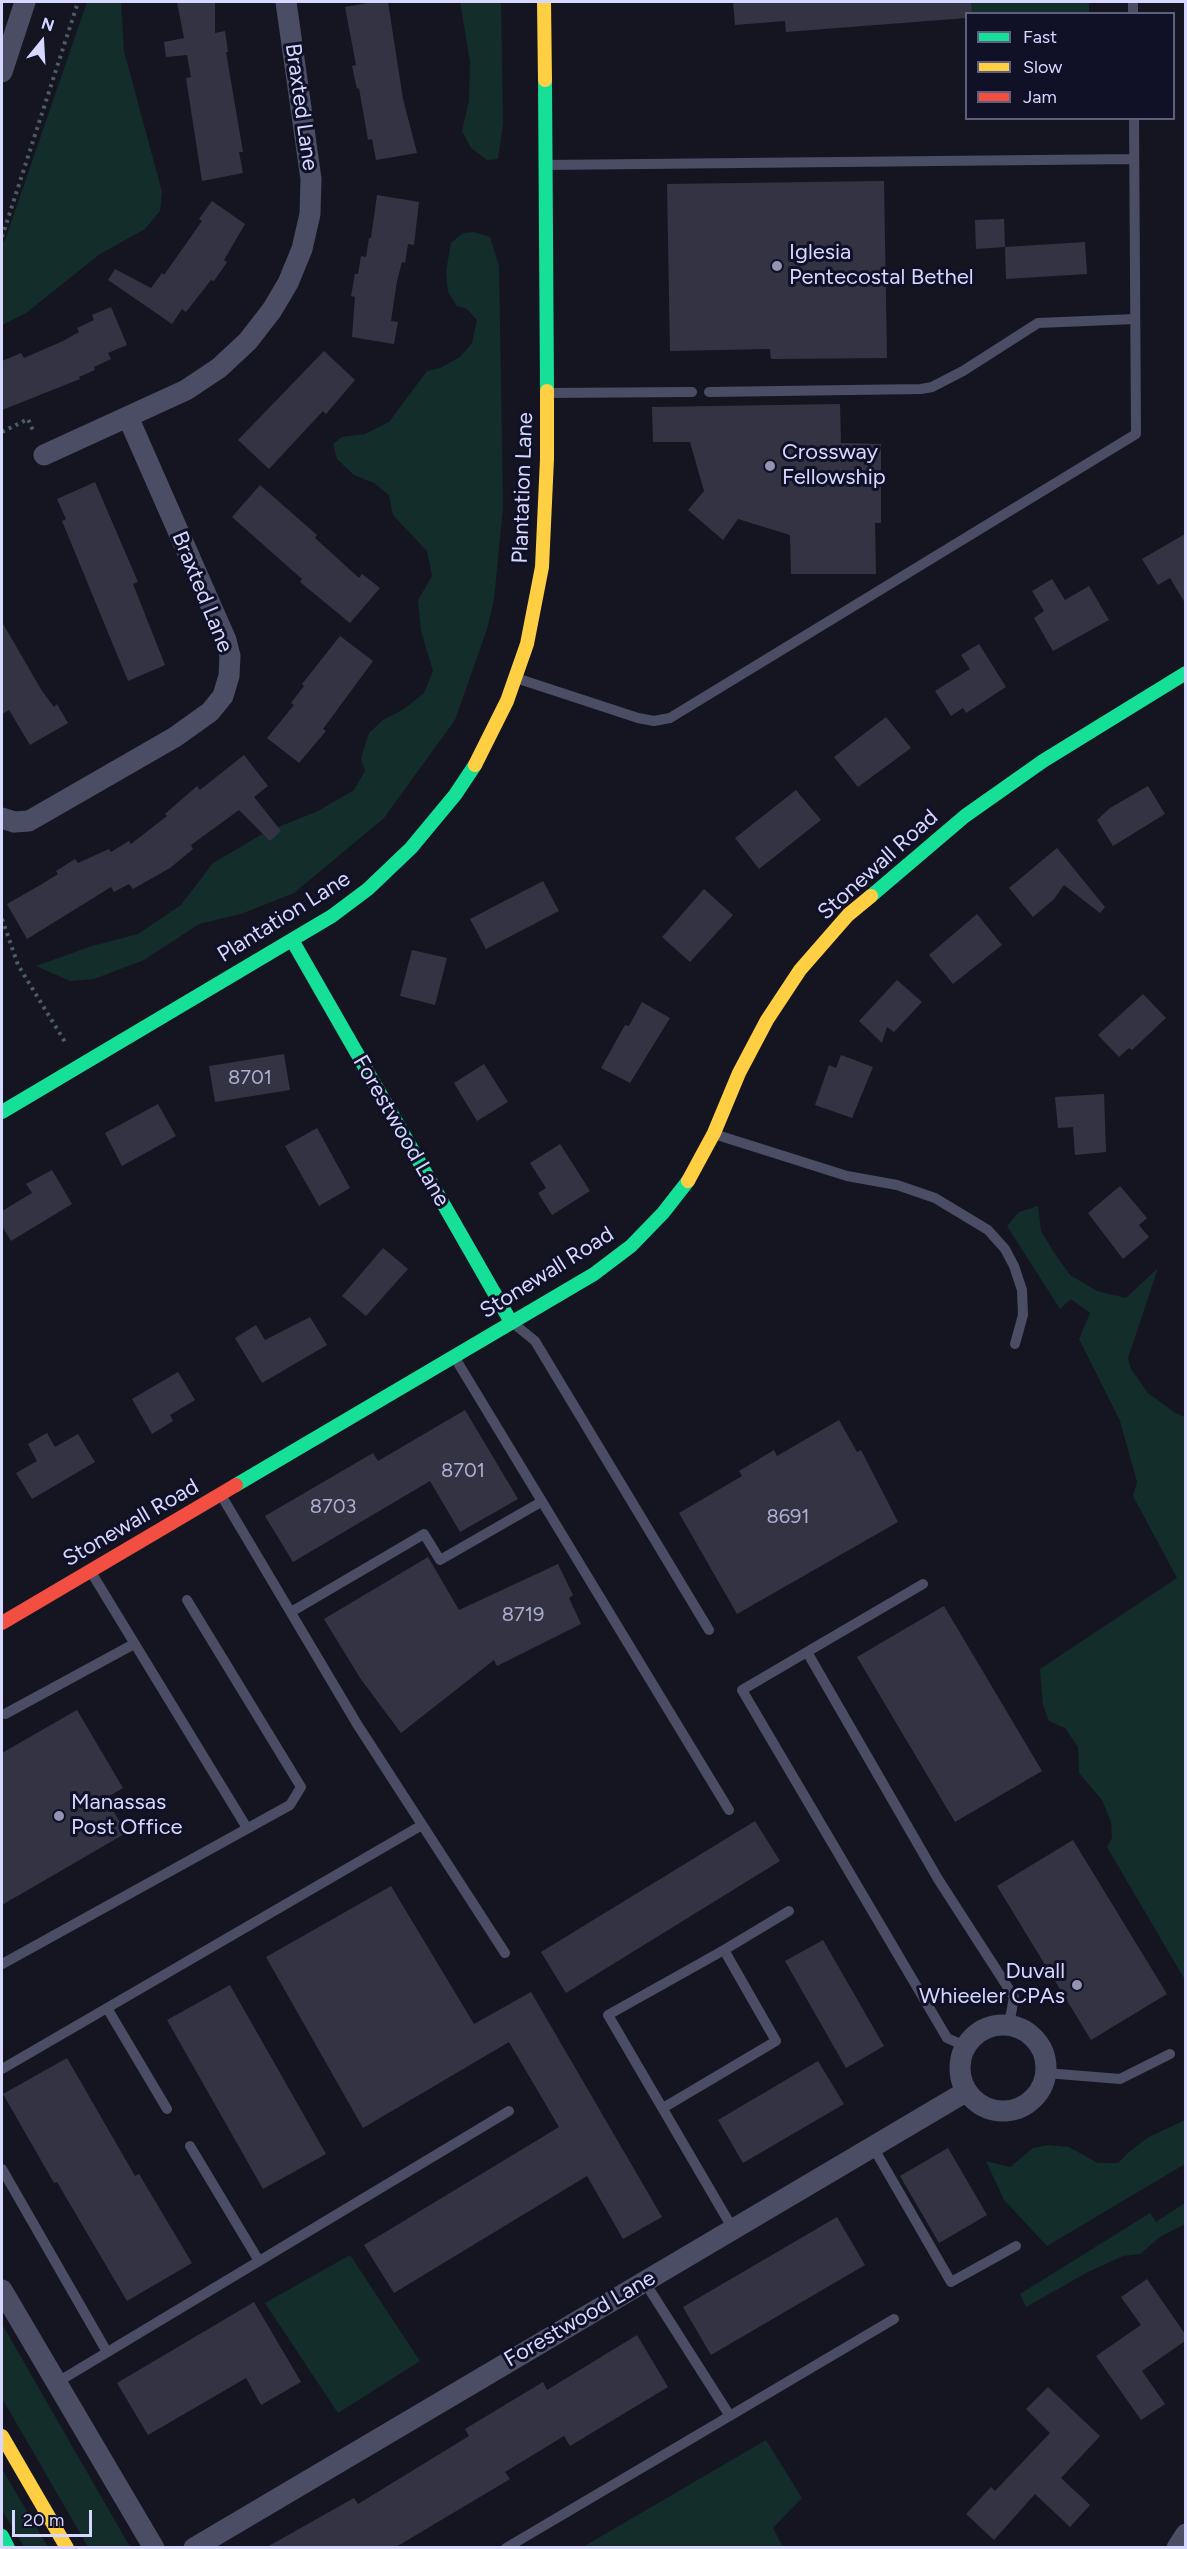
<!DOCTYPE html>
<html>
<head>
<meta charset="utf-8">
<style>
  body { margin:0 }
  #map { position:relative; width:1187px; height:2549px; overflow:hidden; background:#151522; font-family:Figtree,sans-serif }
  canvas { display:block }
  .frame { position:absolute; inset:0; border:3px solid #d6d8ff; pointer-events:none }
  .legend { position:absolute; left:965px; top:12px; width:210px; height:108px; box-sizing:border-box; background:#101027; border:2px solid #5f607d; margin:0; padding:8px 10px; list-style:none; font-size:18px; color:#d6d8ff }
  .legend li { display:flex; align-items:center; gap:12px; height:30px }
  .legend b { width:30px; border:2px solid #5f607d }
  .north { position:absolute; left:12px; top:12px; width:60px; height:60px; -webkit-text-stroke:4px #101027; paint-order:stroke; rotate:18deg; font-size:16px; font-weight:700; line-height:24px; text-align:center; color:#d6d8ff }
  .north::after { content:''; display:block; margin:auto; width:21px; height:27px; background:#d6d8ff; clip-path:polygon(50% 0,100% 100%,50% 72%,0 100%) }
  .scale { position:absolute; left:12px; top:2510px; width:80px; height:27px; box-sizing:border-box; border:3px solid #d6d8ff; border-top:0; padding-left:8px; font-size:18px; line-height:21px; white-space:nowrap; color:#d6d8ff; -webkit-text-stroke:4px #101027; paint-order:stroke }
</style>
</head>
<body>
<div id="map">
<canvas width="1187" height="2549"></canvas>
<div class="frame"></div>
<ul class="legend">
<li><b style="height:8px;background:#16e098"></b>Fast</li>
<li><b style="height:8px;background:#ffcf43"></b>Slow</li>
<li><b style="height:8px;background:#f24e42"></b>Jam</li>
</ul>
<div class="north">N</div>
<div class="scale">20 m</div>
</div>
<script>
const ctx = document.querySelector('canvas').getContext('2d');
ctx.lineJoin = 'round';
function paint(path, color) { ctx.fillStyle = color; ctx.fill(path, 'evenodd'); }
const shape = rows => new Path2D(rows.map(r => 'M' + r).join(''));
function strokePath(path, color, width, dash) { ctx.strokeStyle = color; ctx.lineWidth = width; ctx.lineCap = dash ? 'butt' : 'round'; ctx.setLineDash(dash || []); ctx.stroke(path); }
function write(font, color, halo, rows, align = 'center') {
  ctx.font = font + ' Figtree,sans-serif'; ctx.lineWidth = 6; ctx.setLineDash([]); ctx.textBaseline = 'middle'; ctx.strokeStyle = halo; ctx.fillStyle = color; for (const [text, x, y, turn = 0] of rows) {
    ctx.save(); ctx.translate(x, y); ctx.rotate((+turn || 0) * Math.PI / 180); ctx.textAlign = isNaN(turn) ? turn : align; if (halo) ctx.strokeText(text, 0, 0); ctx.fillText(text, 0, 0); ctx.restore();
  }
}
paint(shape([
  [87,2,121,2,124,51,162,192,160,211,145,229,100,254,26,313,2,325,2,243,5,240],
  [460,2,501,2,503,123,498,159,487,160,471,148,462,131,469,101,470,62],
  [946,2,1089,2,1089,13,966,14,966,17,948,19],
  [474,232,490,237,499,266,503,506,494,600,487,629,455,720,384,818,294,893,241,914,199,924,144,960,94,979,70,981,36,966,92,946,138,934,181,905,213,863,266,832,318,811,354,790,365,771,361,758,369,733,383,720,404,709,424,693,433,671,421,631,418,600,432,576,427,551,393,515,389,495,374,483,354,475,337,459,333,444,342,437,365,434,389,422,427,371,440,368,460,357,472,343,477,320,467,309,457,306,448,292,446,271,451,243,463,233],
  [1038,1206,1041,1231,1055,1254,1070,1275,1097,1291,1126,1298,1158,1268,1128,1358,1131,1369,1148,1393,1175,1413,1185,1417,1185,1980,1107,1847,1112,1838,1111,1822,1102,1800,1079,1773,1078,1747,1065,1728,1049,1721,1043,1705,1040,1669,1177,1578,1133,1496,1137,1482,1120,1421,1079,1339,1090,1313,1071,1299,1060,1309,1007,1226,1019,1212],
  [1185,2120,1185,2164,1047,2246,1004,2200,986,2161,1010,2167,1033,2148,1049,2145,1069,2147,1098,2163,1118,2163,1129,2152,1149,2137],
  [1185,2203,1185,2224,1160,2237,1140,2254,1123,2256,1088,2272,1026,2307,1020,2294,1150,2213,1156,2222],
  [350,2255,420,2361,338,2413,265,2303],
  [2,2324,130,2547,88,2547,2,2398],
  [766,2440,802,2498,773,2528,783,2547,583,2547],
  [2,2469,48,2547,24,2547,2,2510]
]), '#132d2a');
paint(shape([
  [177,2,215,2,215,33,225,31,228,52,226,52,243,152,239,152,243,173,202,181,186,78,191,77,187,55,166,57,164,42,184,38],
  [374,2,388,2,403,99,417,153,376,160,372,139,368,140,359,88,357,89,352,66,356,65,345,7],
  [733,2,971,2,972,14,966,14,966,18,786,32,785,21,735,25],
  [884,181,887,358,771,359,770,349,670,351,667,184],
  [377,195,419,202,414,245,408,244,405,263,402,262,397,281,391,321,398,322,394,344,352,337,355,297,351,296,355,274,358,274,361,256,366,257,369,238,371,238],
  [212,201,245,224,224,260,227,262,214,281,211,280,186,312,182,309,172,324,108,280,115,269,151,288,162,273,164,275,202,221,199,219],
  [1004,219,1005,247,976,249,975,220],
  [1085,242,1087,274,1006,279,1005,247],
  [111,307,127,345,108,353,111,359,94,367,95,370,79,377,80,379,2,410,2,361,21,353,24,358,63,341,79,332,77,328,94,320,92,315],
  [324,351,355,380,326,414,323,411,269,469,238,440],
  [840,404,841,443,881,444,881,523,875,523,876,574,791,574,790,535,738,519,723,540,688,510,704,491,690,442,653,442,652,407],
  [95,482,138,582,133,584,165,665,128,681,62,521,66,519,57,499],
  [260,485,317,535,315,538,359,578,362,574,380,588,350,623,300,582,302,579,232,517],
  [1185,534,1185,603,1170,578,1158,585,1142,559],
  [1052,579,1065,600,1089,586,1109,620,1053,651,1034,618,1044,611,1032,591],
  [2,622,42,691,54,707,57,704,68,723,30,745,9,710,2,714],
  [340,636,373,661,323,729,326,731,299,763,267,738,294,705,291,703,304,686,302,684],
  [979,644,1006,687,966,713,963,708,951,716,935,691,970,669,961,655],
  [886,717,911,748,858,787,834,757],
  [244,755,268,786,254,797,281,831,270,841,239,810,191,845,193,849,170,868,133,889,129,884,114,892,111,887,27,939,7,904,42,884,58,874,56,871,75,859,78,863,109,849,111,852,129,841,131,844,167,816,165,814,197,786,200,790],
  [1148,786,1165,814,1113,846,1097,820,1110,808],
  [796,790,821,820,759,869,735,838],
  [1057,848,1105,907,1100,913,1064,885,1054,899,1033,917,1009,888],
  [543,881,559,911,486,949,470,919],
  [704,889,733,915,690,962,662,937],
  [977,914,1002,945,953,984,929,955],
  [412,950,447,958,435,1005,400,996],
  [897,980,922,1002,894,1032,887,1027,882,1043,859,1021],
  [1143,994,1166,1018,1132,1050,1129,1048,1119,1057,1098,1035],
  [642,1002,670,1018,630,1083,601,1068,625,1025,629,1026],
  [284,1054,290,1090,215,1102,209,1066],
  [841,1055,873,1067,852,1118,815,1105,829,1065,836,1068],
  [484,1064,508,1102,477,1121,454,1083],
  [1104,1094,1106,1152,1075,1155,1073,1127,1058,1128,1055,1097],
  [158,1104,176,1136,122,1166,105,1133],
  [317,1128,350,1188,319,1206,285,1146],
  [560,1144,590,1191,552,1215,538,1193,546,1188,530,1163],
  [52,1170,72,1204,11,1241,2,1226,2,1211,32,1193,26,1184],
  [1120,1186,1147,1218,1139,1225,1149,1237,1123,1259,1088,1213],
  [383,1248,408,1269,366,1316,342,1296],
  [310,1317,327,1345,262,1383,235,1338,256,1325,265,1340],
  [178,1372,195,1400,170,1415,173,1421,152,1434,132,1399],
  [465,1410,518,1499,460,1532,430,1481,293,1562,265,1516,373,1453,378,1461],
  [839,1420,857,1452,861,1450,898,1522,737,1614,679,1513,742,1476,739,1471,774,1450,777,1456],
  [47,1433,55,1447,78,1434,95,1462,32,1499,16,1473,37,1461,28,1444],
  [428,1557,459,1610,558,1564,573,1595,569,1598,581,1624,497,1666,494,1660,401,1733,360,1678,324,1619],
  [944,1606,1042,1771,955,1822,857,1657],
  [77,1710,123,1788,106,1798,126,1833,2,1905,2,1753],
  [755,1821,780,1861,566,1993,541,1952],
  [1073,1840,1167,1994,1091,2040,997,1886],
  [391,1886,474,2024,531,1992,662,2217,623,2239,587,2176,394,2293,364,2245,559,2127,509,2042,363,2128,266,1957],
  [823,1940,884,2046,846,2068,785,1961],
  [230,1985,326,2154,263,2189,167,2020],
  [67,2058,135,2176,139,2174,192,2263,127,2301,57,2182,54,2183,3,2094],
  [818,2061,844,2104,743,2163,718,2120],
  [948,2148,987,2215,939,2243,900,2176],
  [837,2217,865,2265,711,2355,683,2307],
  [1147,2279,1185,2334,1185,2341,1142,2371,1165,2404,1141,2420,1096,2356,1141,2325,1121,2297],
  [254,2302,301,2382,261,2405,246,2378,148,2435,117,2383],
  [637,2335,668,2387,570,2446,564,2436,505,2472,510,2479,396,2547,267,2547,354,2498,358,2504,469,2436,465,2429,543,2382,547,2390],
  [1048,2387,1100,2436,1061,2478,1090,2505,1070,2527,1035,2494,994,2540,966,2514,991,2487,995,2491,1050,2433,1026,2409]
]), '#334');
strokePath(shape([
  [2,237,78,2],
  [2,432,28,419,34,433],
  [2,919,18,965,65,1042]
]), '#4a5c65', 4, [3, 4.5]);
strokePath(shape([
  [1133,2,1133,14],
  [545,165,1134,159],
  [709,392,921,389,932,387,963,371,1038,323,1135,319],
  [547,393,692,392],
  [516,678,638,718,654,721,670,718,1136,434,1134,118],
  [714,1134,847,1176,897,1185,935,1198,988,1230,1005,1249,1014,1266,1022,1290,1023,1315,1015,1344],
  [513,1323,535,1341,709,1630],
  [455,1358,729,1810],
  [221,1495,357,1724,505,1953],
  [91,1572,247,1828],
  [923,1584,742,1690,947,2038,965,2046],
  [291,1612,424,1534,440,1560,541,1502],
  [807,1652,938,1879,1014,1997,1009,2025],
  [5,1714,134,1644],
  [724,1950,789,1911],
  [2,1964,290,1805,301,1787,187,1600],
  [107,2008,167,2109],
  [2,2069,422,1825],
  [1046,2073,1120,2079,1170,2054],
  [663,2108,776,2041,724,1950,608,2015,733,2229],
  [190,2146,259,2261],
  [873,2147,951,2282,1016,2246],
  [2,2169,107,2352],
  [644,2281,730,2416],
  [56,2383,509,2111],
  [506,2548,894,2319]
]), '#4a4d63', 10);
strokePath(shape([
  [2,72,25,2],
  [44,455,186,390,219,368,248,341,272,310,288,283,302,249,310,214,311,179,286,2],
  [2,818,14,822,29,821,175,737,210,712,223,696,229,676,230,656,226,640,128,417],
  '960 2068a43 43 0 1 1 86 0a43 43 0 1 1-86 0Z',
  [2,2290,154,2548],
  [194,2548,967,2091],
  [1177,2548,1186,2534]
]), '#4a4d63', 21);
strokePath(shape([
  [545,80,547,391],
  [871,896,965,816,1043,761,1186,673],
  [292,940,511,1322],
  [2,1112,332,916,368,889,411,848,455,795,475,765],
  [236,1485,594,1274,631,1246,663,1213,688,1181],
  [2,2536,8,2548]
]), '#16e098', 14);
strokePath(shape([
  [544,2,545,80],
  [475,765,507,701,527,644,542,567,547,459,547,391],
  [688,1181,714,1133,739,1073,767,1020,800,970,848,915,871,896],
  [2,2436,67,2548]
]), '#ffcf43', 14);
strokePath(shape([
  [2,1623,236,1485]
]), '#f24e42', 14);
for (const [x, y, r, color] of [
  [777,266,6,"#9294b2"],
  [770,466,6,"#9294b2"],
  [59,1816,6,"#9294b2"],
  [1077,1985,6,"#9294b2"]
]) { const dot = new Path2D(); dot.arc(x, y, r, 0, 2 * Math.PI); ctx.fillStyle = color; ctx.fill(dot); strokePath(dot, '#101027', 2); }
write('20px', '#adafd0', null, [
  ["8701",250,1078],
  ["8701",463,1471],
  ["8703",333,1507],
  ["8691",788,1517],
  ["8719",523,1615]
]);
write('22px', '#d6d8ff', '#101027', [
  ["Braxted Lane",301,107,82],
  ["Plantation Lane",523,488,-88],
  ["Braxted Lane",202,592,68],
  ["Stonewall Road",878,865,-42],
  ["Plantation Lane",284,917,-32],
  ["Forestwood Lane",401,1131,60],
  ["Stonewall Road",547,1273,-32],
  ["Stonewall Road",131,1523,-30],
  ["Forestwood Lane",580,2319,-30]
]);
write('22px', '#d6d8ff', '#101027', [
  ["Iglesia",789,253],
  ["Pentecostal Bethel",789,278],
  ["Crossway",782,453],
  ["Fellowship",782,478],
  ["Manassas",71,1803],
  ["Post Office",71,1828],
  ["Duvall",1065,1972,"right"],
  ["Whieeler CPAs",1065,1997,"right"]
], 'left');
</script>
</body>
</html>
